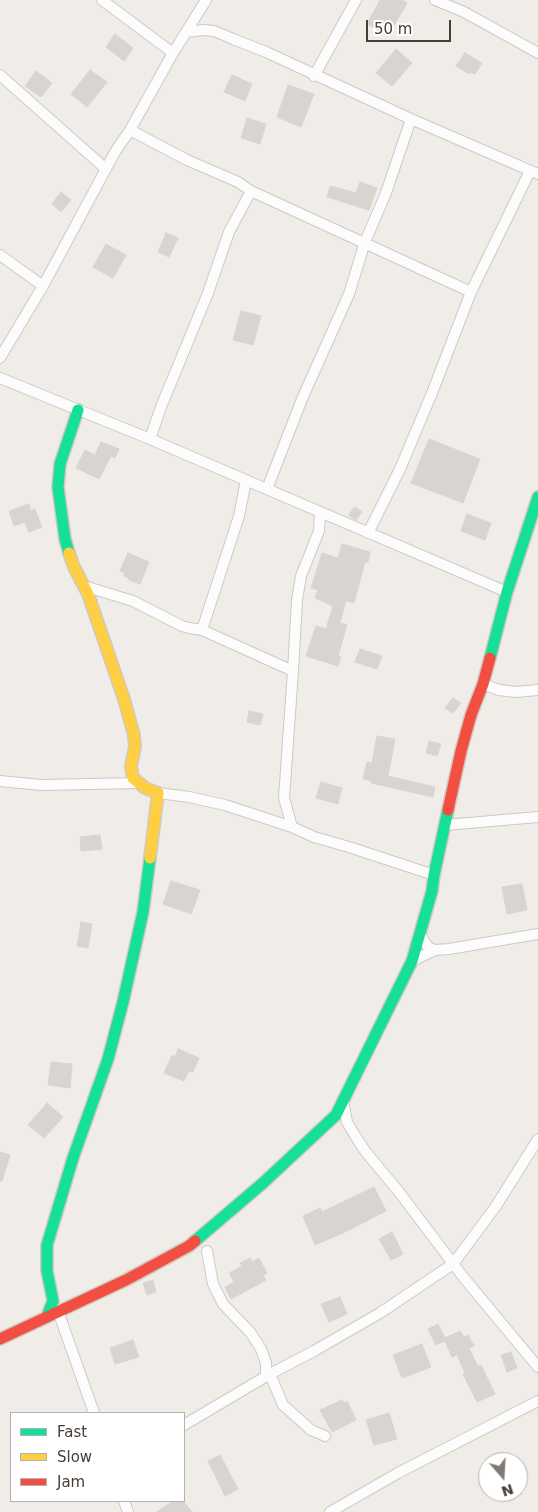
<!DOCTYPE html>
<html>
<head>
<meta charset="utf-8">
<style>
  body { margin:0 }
  #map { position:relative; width:538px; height:1512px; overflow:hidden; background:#f0ede9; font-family:"DejaVu Sans",sans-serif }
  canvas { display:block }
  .legend { position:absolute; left:10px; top:1412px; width:175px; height:90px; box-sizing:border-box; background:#fff; border:1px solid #b5b1ae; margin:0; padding:6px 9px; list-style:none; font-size:15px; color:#463d35 }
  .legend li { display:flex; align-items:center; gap:10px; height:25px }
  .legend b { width:25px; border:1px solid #b5b1ae }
  .north { position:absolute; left:478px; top:1452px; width:50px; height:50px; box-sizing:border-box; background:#fff; border:1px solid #b5b1ae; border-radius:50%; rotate:161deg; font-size:14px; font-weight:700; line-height:20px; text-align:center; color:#463d35 }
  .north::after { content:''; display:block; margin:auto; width:18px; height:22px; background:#827b74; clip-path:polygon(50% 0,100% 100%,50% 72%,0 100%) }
  .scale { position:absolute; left:366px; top:20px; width:85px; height:22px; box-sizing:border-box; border:2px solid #463d35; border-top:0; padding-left:6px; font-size:15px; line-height:18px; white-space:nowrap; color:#463d35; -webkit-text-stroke:4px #fff; paint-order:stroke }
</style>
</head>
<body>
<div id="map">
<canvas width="538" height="1512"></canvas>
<ul class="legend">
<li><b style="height:6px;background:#16e098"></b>Fast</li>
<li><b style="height:6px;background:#ffcf43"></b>Slow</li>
<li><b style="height:6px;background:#f24e42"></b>Jam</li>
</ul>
<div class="north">N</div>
<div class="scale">50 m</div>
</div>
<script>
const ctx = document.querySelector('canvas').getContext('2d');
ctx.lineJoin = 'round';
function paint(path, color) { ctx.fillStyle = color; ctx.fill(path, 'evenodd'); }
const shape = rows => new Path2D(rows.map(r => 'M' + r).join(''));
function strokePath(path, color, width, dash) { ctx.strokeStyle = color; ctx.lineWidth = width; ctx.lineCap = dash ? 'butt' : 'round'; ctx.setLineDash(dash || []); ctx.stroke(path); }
const building = shape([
  [380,0,402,0,407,3,388,36,367,24,380,0],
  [115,34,133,48,124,61,106,47,115,34],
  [396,49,412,63,392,86,376,73,396,49],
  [465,53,482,63,475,74,470,72,469,74,456,66,465,53],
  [90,70,107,82,87,107,71,94,90,70],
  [36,71,52,83,41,97,25,86,36,71],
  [232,75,252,84,245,101,224,92,232,75],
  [288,85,314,94,301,127,277,117,288,85],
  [247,118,266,124,260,144,241,138,247,118],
  [360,182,377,188,369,210,327,197,330,186,356,193,360,182],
  [61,192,71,200,61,212,52,204,61,192],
  [166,233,178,238,169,257,158,252,166,233],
  [106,244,126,255,113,278,93,267,106,244],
  [241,311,261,316,253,345,233,340,241,311],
  [429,439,480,459,463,503,411,483,429,439],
  [101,442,119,449,115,458,111,456,99,479,76,468,85,450,95,455,101,442],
  [29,504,31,511,35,509,42,527,29,532,25,522,14,526,9,511,29,504],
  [355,507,362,512,356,520,348,515,355,507],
  [467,514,491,523,485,540,461,531,467,514],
  [342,544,370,552,368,562,365,562,354,603,346,601,340,623,347,625,338,656,341,657,338,666,306,656,316,626,326,629,333,606,315,598,318,590,311,588,322,553,338,558,342,544],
  [128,553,149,562,140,584,129,580,129,578,124,576,125,573,120,571,128,553],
  [360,649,382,656,377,669,355,662,360,649],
  [453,698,461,703,453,713,445,708,453,698],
  [249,711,263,714,260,725,247,722,249,711],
  [377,736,395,739,388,776,435,787,433,797,371,783,372,781,363,779,367,762,372,763,377,736],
  [429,741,441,744,437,756,426,753,429,741],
  [321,782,342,788,338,804,316,798,321,782],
  [100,835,102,849,81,851,80,837,100,835],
  [171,881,200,890,191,914,163,904,171,881],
  [522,884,527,910,507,914,502,887,522,884],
  [81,922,92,924,88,948,77,946,81,922],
  [178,1049,199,1058,193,1072,189,1071,184,1081,164,1073,172,1055,175,1057,178,1049],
  [51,1062,72,1064,70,1088,48,1085,51,1062],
  [47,1103,63,1117,44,1138,28,1125,47,1103],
  [0,1152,10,1155,2,1181,0,1181,0,1152],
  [374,1187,386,1211,343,1233,315,1245,303,1216,320,1208,322,1212,374,1187],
  [392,1232,403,1254,391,1260,379,1239,392,1232],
  [250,1258,252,1262,259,1258,267,1273,263,1275,266,1280,231,1299,225,1287,234,1282,229,1273,242,1266,240,1263,250,1258],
  [153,1280,156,1292,147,1295,143,1283,153,1280],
  [340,1297,347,1314,329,1322,321,1304,340,1297],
  [438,1324,445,1338,460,1331,464,1337,468,1335,474,1346,469,1348,478,1367,481,1365,495,1394,477,1402,463,1374,465,1373,457,1355,452,1357,445,1341,436,1345,428,1329,438,1324],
  [133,1340,139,1357,115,1364,110,1348,133,1340],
  [422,1344,431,1367,402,1378,393,1355,422,1344],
  [511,1352,517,1368,507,1372,501,1355,511,1352],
  [342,1400,344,1403,347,1401,356,1420,332,1432,320,1410,342,1400],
  [389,1413,397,1439,374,1445,366,1420,389,1413],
  [220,1455,238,1489,225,1496,208,1461,220,1455],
  [173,1501,183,1501,192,1512,157,1512,173,1501]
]);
paint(building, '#d8d4d0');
strokePath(building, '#d8d4cf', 1);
const street = shape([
  [102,0,173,53],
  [435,0,464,12,538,53],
  [187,32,203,30,214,31,233,39,266,52,411,119,538,174],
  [0,75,106,169],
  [314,76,356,0],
  [130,130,187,160,238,182,251,191,471,292],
  [0,255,43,286],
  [0,358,43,286,115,152,130,130,173,53,206,0],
  [0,378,150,439,507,592],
  [150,439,161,407,208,293,229,232,251,191],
  [267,489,302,399,349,294,365,242,386,193,411,119],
  [368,533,400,469,432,393,471,292,530,171],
  [84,586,133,601,182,626,189,628,202,630,293,671],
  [202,630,239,516,246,480],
  [483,684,499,690,516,692,538,690],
  [0,781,41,785,139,783],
  [158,793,189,797,225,805,292,827,314,837,349,847,434,875],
  [445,825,538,817],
  [292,827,284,798,293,671,297,600,301,576,319,531,320,512],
  [421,936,428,947,435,950,449,949,538,934],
  [412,961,435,950],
  [343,1101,347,1122,356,1137,365,1151,399,1192,464,1278,538,1367],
  [207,1251,213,1284,223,1304,250,1332,261,1349,266,1363,266,1377],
  [58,1311,94,1413],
  [270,1374,283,1405,311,1430,325,1436],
  [184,1425,270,1374,314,1351,380,1313,453,1264,496,1206,538,1139],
  [124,1501,128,1512],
  [330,1512,398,1473,538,1401]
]);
const fast = shape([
  [69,553,65,539,58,487,60,464,78,410],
  [490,658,507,592,538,497],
  [195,1241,263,1183,336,1115,412,961,432,891,434,875,448,810],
  [47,1316,53,1301,47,1271,47,1245,73,1158,108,1059,123,1002,143,912,150,858]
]);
const slow = shape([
  [69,553,74,567,88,594,124,699,134,735,135,747,131,766,133,778,145,788,158,793,150,858]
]);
const jam = shape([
  [448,810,461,751,471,715,483,684,490,658],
  [0,1339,126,1280,189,1246,195,1241]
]);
strokePath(street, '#cdc9c5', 12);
strokePath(fast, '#d0c9c0', 14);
strokePath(slow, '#d0c9c0', 14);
strokePath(jam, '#d0c9c0', 14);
strokePath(street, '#fdfcfc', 10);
strokePath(fast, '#16e098', 11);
strokePath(slow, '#ffcf43', 11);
strokePath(jam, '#f24e42', 11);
</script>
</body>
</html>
